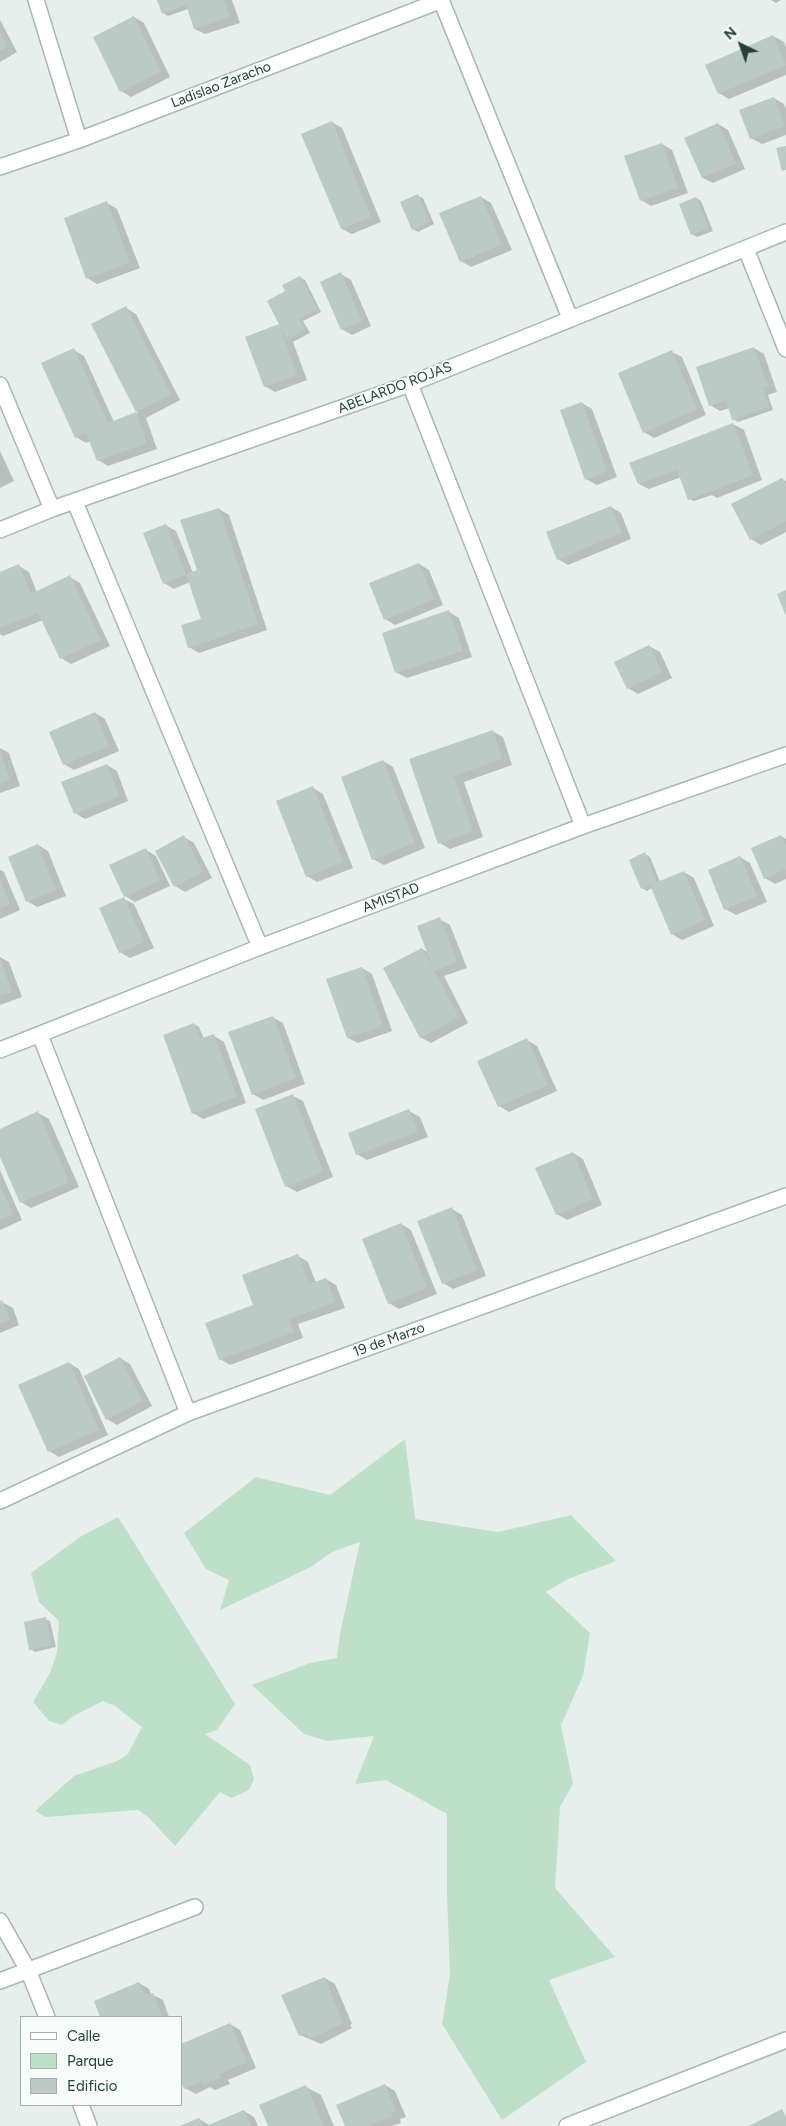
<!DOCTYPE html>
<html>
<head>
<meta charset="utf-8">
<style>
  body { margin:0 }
  #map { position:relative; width:786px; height:2126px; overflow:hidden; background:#e6efeb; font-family:Figtree,sans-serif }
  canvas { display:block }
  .legend { position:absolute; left:20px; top:2016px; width:162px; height:90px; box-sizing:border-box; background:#f7fbf9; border:1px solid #a3b1ad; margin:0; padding:6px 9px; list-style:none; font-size:15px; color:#24423a }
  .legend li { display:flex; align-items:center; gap:10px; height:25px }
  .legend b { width:25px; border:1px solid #a3b1ad }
  .north { position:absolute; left:716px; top:20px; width:50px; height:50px; -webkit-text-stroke:4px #f7fbf9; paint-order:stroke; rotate:318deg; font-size:14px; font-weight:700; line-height:20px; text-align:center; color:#24423a }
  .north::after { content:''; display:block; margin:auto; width:18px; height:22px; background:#24423a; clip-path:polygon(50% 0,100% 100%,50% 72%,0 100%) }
</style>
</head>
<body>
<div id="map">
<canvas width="786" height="2126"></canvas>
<ul class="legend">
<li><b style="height:6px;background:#fff"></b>Calle</li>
<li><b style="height:14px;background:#bfe0c8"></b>Parque</li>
<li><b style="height:14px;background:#bbcac4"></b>Edificio</li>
</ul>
<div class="north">N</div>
</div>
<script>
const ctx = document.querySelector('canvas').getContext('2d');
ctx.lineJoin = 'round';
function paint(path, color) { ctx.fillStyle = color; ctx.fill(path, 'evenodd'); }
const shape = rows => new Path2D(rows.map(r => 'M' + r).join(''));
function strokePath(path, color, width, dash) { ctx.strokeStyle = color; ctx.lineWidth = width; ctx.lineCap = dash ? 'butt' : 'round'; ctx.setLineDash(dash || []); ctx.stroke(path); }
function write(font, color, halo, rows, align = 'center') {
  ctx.font = font + ' Figtree,sans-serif'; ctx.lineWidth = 4; ctx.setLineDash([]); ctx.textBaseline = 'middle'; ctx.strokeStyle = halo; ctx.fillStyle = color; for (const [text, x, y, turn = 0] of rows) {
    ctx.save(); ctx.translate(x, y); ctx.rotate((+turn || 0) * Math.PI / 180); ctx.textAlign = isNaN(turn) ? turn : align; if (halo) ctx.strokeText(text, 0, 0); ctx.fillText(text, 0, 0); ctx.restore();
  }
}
paint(shape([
  [405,1439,415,1519,498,1532,571,1515,616,1561,568,1579,546,1592,590,1633,583,1676,561,1725,573,1784,560,1807,555,1888,615,1957,549,1980,586,2062,502,2120,442,2024,450,1975,447,1892,447,1814,386,1780,355,1784,374,1736,327,1741,304,1734,252,1685,310,1663,337,1658,340,1634,360,1542,332,1552,311,1567,220,1610,229,1580,206,1569,184,1533,256,1477,330,1495],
  [118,1517,235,1704,217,1730,205,1734,250,1765,254,1779,249,1790,231,1798,220,1792,175,1846,148,1817,138,1810,46,1817,35,1811,74,1776,117,1761,128,1754,142,1727,115,1706,103,1701,72,1717,62,1725,49,1721,33,1702,50,1673,57,1652,59,1621,39,1602,31,1573,80,1537]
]), '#bfe0c8');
paint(shape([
  [159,0,232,0,240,23,205,34,195,29,188,9,168,16,163,13],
  [771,0,781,0,776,3],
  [134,17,144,23,170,77,131,97,121,91],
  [0,20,17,52,0,62],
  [773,36,784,42,786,48,786,75,729,99,719,93],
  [774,98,784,104,786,109,786,135,762,144,751,138],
  [332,122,342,128,381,222,352,234,342,229],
  [718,124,728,130,745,169,713,183,703,178,686,138],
  [662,144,672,150,688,193,651,206,641,200],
  [418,196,423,198,434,224,418,232,413,229],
  [481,197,491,203,512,250,471,267,461,261],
  [696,198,701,201,713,231,697,237,692,234],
  [107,203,117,209,140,268,97,284,87,278],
  [341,274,351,280,371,326,352,335,342,329],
  [300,277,305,280,321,312,303,321,310,333,293,342,307,380,275,392,265,386,247,337,280,325,286,292],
  [126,308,136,314,180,400,146,418,157,449,108,466,98,460,91,441,86,443,76,437,74,350,84,356,114,422,138,413,93,325],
  [754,348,764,354,777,392,768,395,773,410,738,422,733,419,730,408,720,411,710,405],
  [672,352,682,357,706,415,654,438,644,432],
  [582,403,592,409,617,477,597,485,586,479],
  [733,424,744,430,762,480,717,498,712,495,694,501,689,499,681,477,649,489,639,484],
  [0,451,14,481,0,488],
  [782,479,786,481,786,532,761,545,751,539],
  [611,507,621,513,631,539,568,565,558,559],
  [219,509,229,515,267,630,199,653,189,647,203,620,190,582,174,589,164,583,165,525,176,531,193,573,198,571],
  [419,564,429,570,443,605,395,625,385,619],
  [19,566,29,572,37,593,70,577,80,583,110,646,71,664,61,658,43,620,3,636,0,634,0,573],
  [449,612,459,618,472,657,407,678,396,672],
  [649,646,660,652,672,678,638,694,628,688],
  [95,713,105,719,119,751,74,770,64,764],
  [492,731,503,737,512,765,464,782,483,837,450,849,440,843,411,760],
  [0,748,9,753,20,786,0,793],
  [383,761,393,767,425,848,384,865,373,859],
  [107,765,117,771,128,801,85,819,75,813],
  [313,788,323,794,353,868,317,882,307,876],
  [781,836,786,839,786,879,775,884,765,878],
  [184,837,194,843,212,878,185,892,175,886],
  [38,845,48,851,66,896,37,907,27,901],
  [146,850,156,856,170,886,135,902,125,896],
  [645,854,650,857,660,882,684,872,694,878,714,926,682,940,672,934,652,888,647,891,642,888],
  [740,857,750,863,767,902,736,915,725,909],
  [0,870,4,872,20,910,0,919],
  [124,899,134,904,154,948,130,958,120,952],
  [439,919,450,925,467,968,444,976,468,1023,431,1043,420,1037,422,949,429,953],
  [0,957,9,962,22,997,0,1005],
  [362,968,372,974,392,1031,358,1043,348,1038],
  [272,1017,283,1023,305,1084,263,1100,253,1094],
  [194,1024,199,1027,204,1039,214,1036,224,1042,246,1103,203,1119,193,1113],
  [527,1040,537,1046,557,1091,509,1112,499,1106],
  [293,1096,303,1101,333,1177,297,1192,286,1186],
  [409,1111,420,1117,428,1137,367,1160,357,1154],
  [38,1113,49,1119,79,1187,31,1208,21,1202,0,1154,0,1130],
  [573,1153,583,1159,602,1205,567,1220,557,1214],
  [0,1170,22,1220,0,1230],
  [452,1209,462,1215,486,1276,453,1289,443,1283],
  [401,1224,411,1230,437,1294,399,1309,389,1303],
  [298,1256,308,1262,316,1283,326,1279,336,1285,345,1308,298,1324,303,1338,230,1365,220,1359,255,1306],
  [2,1302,13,1308,19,1325,0,1333,0,1303],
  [120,1358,130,1364,152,1406,117,1425,107,1419],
  [69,1363,79,1369,108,1435,59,1457,49,1451],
  [45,1619,50,1621,56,1647,35,1652,31,1649],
  [325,1978,335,1984,352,2024,350,2025,352,2028,321,2044,300,2035],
  [139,1983,149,1989,151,1994,163,2000,169,2017,101,2017,95,2002],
  [230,2024,240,2030,256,2068,228,2080,230,2084,215,2090,210,2087,196,2094,185,2088],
  [385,2085,395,2091,406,2117,400,2119,401,2123,391,2126,347,2126],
  [306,2087,321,2095,334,2126,270,2126],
  [244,2111,254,2117,258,2126,183,2126,199,2119,209,2125]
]), '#0003');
paint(shape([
  [157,0,224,0,230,17,194,29,186,5,162,14],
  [134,16,161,72,120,92,93,37],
  [0,31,8,46,0,51],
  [773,35,786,65,718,94,705,65],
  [774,97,785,126,750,139,739,110],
  [332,121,371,217,341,229,301,134],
  [718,123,736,163,702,178,684,138],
  [662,143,678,188,640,201,624,156],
  [786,146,786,170,782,171,776,148],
  [418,194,430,222,412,230,400,202],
  [481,196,502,244,460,262,439,213],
  [696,197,709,228,691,235,679,204],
  [107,201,130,262,86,279,64,218],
  [341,272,362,321,341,330,320,282],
  [300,276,317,309,299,319,305,330,287,340,267,301,285,291,282,285],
  [126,306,171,394,136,412,91,324],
  [279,324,297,375,264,387,245,337],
  [754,347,768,386,763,388,769,407,732,420,726,400,709,406,696,367],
  [74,348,108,423,136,412,147,443,97,461,86,433,75,438,41,363],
  [672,350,697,409,643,433,618,373],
  [582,402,607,471,585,480,560,410],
  [733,423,753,475,688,500,677,470,638,484,629,463],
  [782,478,786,485,786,521,750,540,731,504],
  [611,506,622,533,557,560,546,532],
  [219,508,258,624,188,648,181,625,201,619,186,574,197,570,180,520],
  [166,524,186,574,163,584,143,533],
  [419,563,434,599,384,620,369,583],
  [19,564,31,594,70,575,101,640,60,659,38,613,0,628,0,572],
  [786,590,786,616,777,594],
  [449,610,463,651,395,673,382,633],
  [649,645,662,672,627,689,614,662],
  [95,712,109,746,63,765,49,732],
  [493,730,502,759,454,776,473,831,438,844,409,759],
  [0,750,10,780,0,784],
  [383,760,415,843,372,860,341,777],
  [107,764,119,796,74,814,61,782],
  [313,786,343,862,306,877,276,801],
  [184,835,203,872,174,887,155,851],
  [781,835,786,845,786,869,764,879,751,848],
  [38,844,56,890,26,902,8,857],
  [146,848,160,880,124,897,144,942,119,953,99,908,124,897,109,865],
  [645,852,657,882,684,871,705,920,671,935,650,885,641,889,629,860],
  [740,856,757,896,724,910,708,870],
  [0,879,10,904,0,909],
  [440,917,457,962,434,971,417,926],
  [422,948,459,1017,420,1038,383,968],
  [0,958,12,992,0,996],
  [362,967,383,1026,347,1038,326,979],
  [273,1016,296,1078,252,1095,228,1032],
  [194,1023,200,1039,214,1034,237,1097,192,1114,163,1035],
  [527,1038,548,1085,498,1107,477,1061],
  [293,1094,323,1172,285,1187,255,1109],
  [409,1109,418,1132,356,1155,348,1133],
  [38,1111,69,1182,20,1203,0,1157,0,1129],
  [573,1152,593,1199,556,1215,535,1168],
  [0,1185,13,1214,0,1220],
  [452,1207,477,1270,442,1284,417,1221],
  [401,1223,427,1288,388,1304,362,1239],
  [298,1254,309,1284,326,1278,335,1302,289,1319,294,1332,219,1360,205,1323,253,1305,242,1275],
  [2,1300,10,1320,0,1323,0,1301],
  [120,1357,143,1401,106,1420,84,1376],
  [69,1362,99,1430,48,1452,18,1385],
  [46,1617,51,1645,29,1650,24,1622],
  [325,1977,343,2023,310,2039,306,2033,299,2036,281,1995],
  [139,1982,145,1995,153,1993,162,2017,100,2017,94,2001],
  [230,2023,247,2062,219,2074,220,2078,204,2085,202,2081,184,2089,181,2081,181,2044],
  [385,2084,396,2111,391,2113,392,2117,366,2126,345,2126,336,2105],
  [306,2085,324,2126,268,2126,259,2105],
  [782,2109,786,2117,786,2126,749,2126],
  [244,2110,251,2126,206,2126],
  [199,2118,203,2126,180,2126]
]), '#bbcac4');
const minor = shape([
  [36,0,79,140],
  [441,0,570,318],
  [0,167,79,140,442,0],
  [746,249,786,349],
  [410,384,583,826],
  [0,385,52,509],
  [75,502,260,947],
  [0,530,52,509,410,384,786,232],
  [40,1035,188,1413],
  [0,1050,260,947,583,826,786,755],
  [0,1501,188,1413,786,1196],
  [0,1921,28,1970,47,2017],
  [0,1981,195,1907],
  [81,2105,89,2126],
  [567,2126,786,2040]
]);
strokePath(minor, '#a8b8b2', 18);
strokePath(minor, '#fff', 15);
write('14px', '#24423a', '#f7fbf9', [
  ["Ladislao Zaracho",221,85,-21],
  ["ABELARDO ROJAS",395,388,-21],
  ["AMISTAD",391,898,-21],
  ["19 de Marzo",389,1340,-20]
]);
</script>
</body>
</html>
